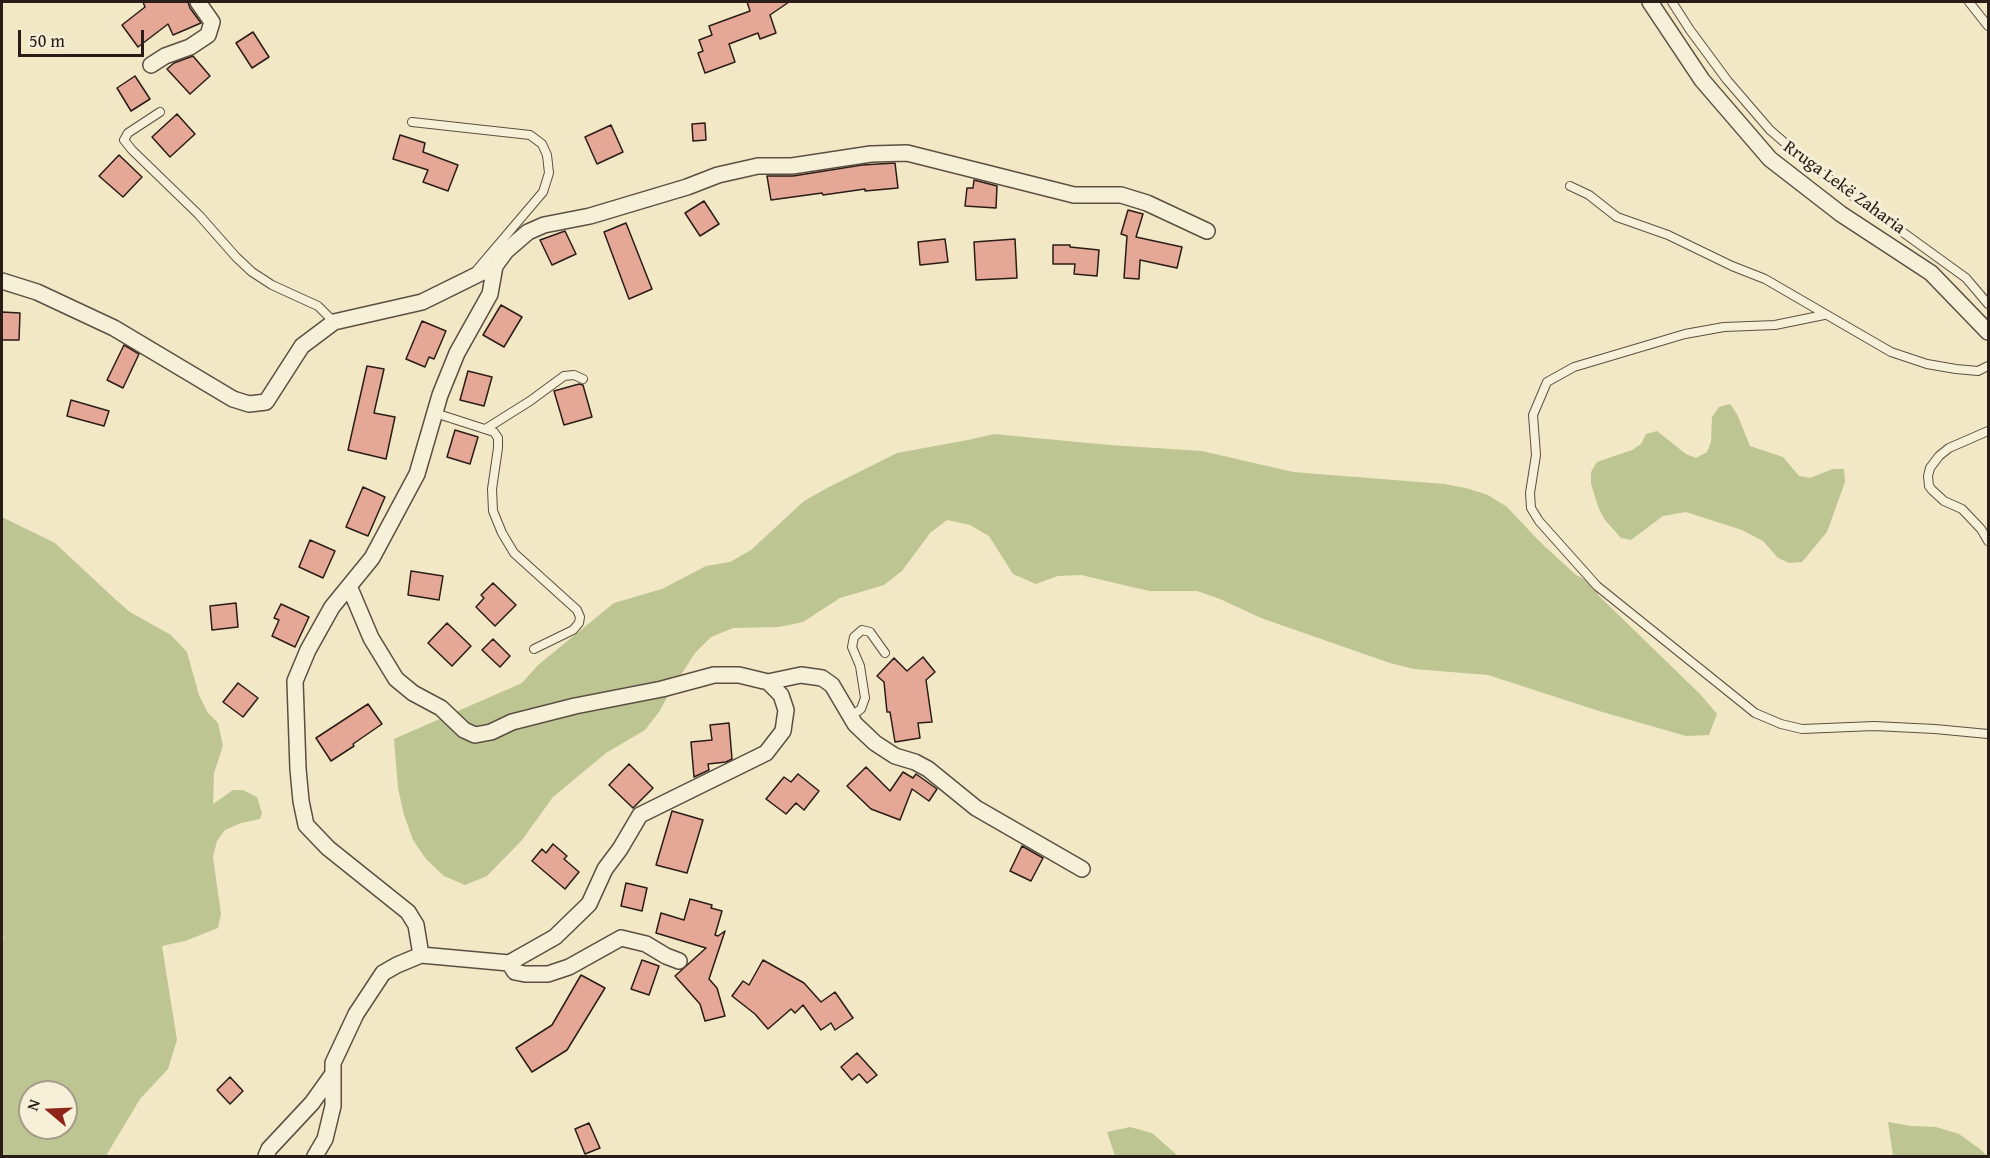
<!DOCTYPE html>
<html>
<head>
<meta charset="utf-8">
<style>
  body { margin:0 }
  #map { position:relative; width:1990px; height:1158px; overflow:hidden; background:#f2e8c5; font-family:"Gentium Book Plus",serif }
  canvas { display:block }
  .frame { position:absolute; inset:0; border:3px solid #2a1c16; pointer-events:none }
  .north { position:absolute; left:18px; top:1080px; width:60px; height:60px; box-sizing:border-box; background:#f7f0d9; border:2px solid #a59b8b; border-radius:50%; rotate:289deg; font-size:16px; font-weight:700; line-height:24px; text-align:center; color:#2a1c16 }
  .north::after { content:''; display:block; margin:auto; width:21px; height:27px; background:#8f2418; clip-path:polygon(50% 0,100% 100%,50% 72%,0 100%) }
  .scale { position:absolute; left:18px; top:30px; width:126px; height:27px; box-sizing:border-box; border:3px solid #2a1c16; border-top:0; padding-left:8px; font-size:18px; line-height:21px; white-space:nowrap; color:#2a1c16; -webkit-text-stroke:4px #f7f0d9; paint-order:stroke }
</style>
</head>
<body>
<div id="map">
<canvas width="1990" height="1158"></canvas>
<div class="frame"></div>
<div class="north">N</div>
<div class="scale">50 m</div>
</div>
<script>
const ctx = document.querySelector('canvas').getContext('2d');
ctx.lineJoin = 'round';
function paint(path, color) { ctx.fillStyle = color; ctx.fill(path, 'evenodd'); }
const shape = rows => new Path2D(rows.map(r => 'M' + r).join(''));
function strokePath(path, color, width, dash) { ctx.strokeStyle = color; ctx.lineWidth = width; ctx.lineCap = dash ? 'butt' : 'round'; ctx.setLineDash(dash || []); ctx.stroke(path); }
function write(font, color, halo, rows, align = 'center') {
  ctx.font = font + ' "Gentium Book Plus",serif'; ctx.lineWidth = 6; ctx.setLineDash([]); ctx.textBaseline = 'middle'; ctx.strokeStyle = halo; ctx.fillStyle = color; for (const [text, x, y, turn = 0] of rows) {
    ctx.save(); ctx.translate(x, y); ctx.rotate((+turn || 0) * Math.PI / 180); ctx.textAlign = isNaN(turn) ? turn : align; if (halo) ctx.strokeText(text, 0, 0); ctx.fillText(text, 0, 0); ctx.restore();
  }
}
paint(shape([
  [1730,404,1737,414,1750,446,1783,457,1799,476,1810,478,1833,469,1844,469,1845,482,1827,532,1802,562,1789,563,1778,558,1763,541,1742,530,1686,512,1663,516,1631,540,1621,538,1605,520,1599,509,1591,484,1591,472,1597,462,1632,450,1641,444,1646,434,1657,431,1686,454,1696,458,1707,452,1711,442,1712,417,1719,407],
  [994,434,1109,445,1202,451,1293,472,1444,484,1466,488,1488,495,1507,507,1539,541,1576,575,1597,586,1598,595,1701,695,1717,714,1709,735,1686,736,1599,711,1488,675,1414,669,1390,663,1261,618,1220,599,1197,591,1149,591,1081,575,1058,576,1036,584,1013,574,989,536,970,525,947,520,930,533,902,571,884,585,840,598,803,622,779,627,733,628,711,637,695,653,670,692,659,712,645,730,606,753,553,797,522,840,487,876,465,885,444,876,426,859,413,840,404,815,398,788,394,739,522,683,538,665,614,603,662,589,706,566,730,562,751,550,804,501,827,488,897,453,968,440],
  [2,517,55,543,116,600,130,612,171,635,187,652,199,695,208,713,218,723,223,746,214,773,213,804,233,790,243,790,257,797,262,813,260,819,241,823,225,830,217,841,213,857,221,914,218,928,185,941,162,946,177,1040,168,1069,140,1099,107,1154,108,1156,2,1156,2,940,4,938,2,935],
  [30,1092,66,1092,66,1128,30,1128],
  [1888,1122,1911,1126,1936,1127,1959,1134,1980,1149,1987,1156,1893,1156],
  [1130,1127,1152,1133,1178,1156,1115,1156,1107,1132]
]), '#bdc592');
const building = shape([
  [143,2,188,2,190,8,201,23,173,35,168,24,138,47,122,25,145,7,143,2],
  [747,2,789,2,770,15,776,33,760,39,758,33,729,44,735,62,705,73,698,53,703,51,699,40,712,35,709,26,750,11,747,2],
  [253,32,269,57,252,68,236,43,253,32],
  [193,56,210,76,190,94,167,69,174,63,193,56],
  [135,76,150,99,131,111,117,88,135,76],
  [177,114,195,134,170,157,152,137,177,114],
  [705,123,706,140,693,141,692,124,705,123],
  [611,125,623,152,597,164,585,137,611,125],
  [400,135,425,143,423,152,458,165,448,191,423,182,428,170,393,159,400,135],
  [119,155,142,177,123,197,99,176,119,155],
  [895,163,898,188,865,191,865,189,823,195,822,193,771,200,767,176,793,176,862,165,895,163],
  [974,180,997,186,996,208,965,206,967,188,973,188,974,180],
  [704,201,719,224,700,236,685,213,704,201],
  [1128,210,1143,214,1136,237,1182,247,1177,268,1140,260,1139,279,1124,278,1127,236,1121,234,1128,210],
  [626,223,652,289,629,299,604,232,626,223],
  [565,231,576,254,552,265,540,240,565,231],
  [945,239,948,262,920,265,918,242,945,239],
  [1015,239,1017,278,976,280,974,242,1015,239],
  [1053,245,1070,245,1070,247,1099,250,1097,276,1074,274,1075,264,1053,264,1053,245],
  [501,305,522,317,504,347,483,335,501,305],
  [2,312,20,313,19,340,2,340,2,312],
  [422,321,446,331,434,359,429,357,425,367,406,359,422,321],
  [124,345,139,354,123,388,107,380,124,345],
  [367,366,384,369,374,413,395,417,386,459,348,450,367,366],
  [468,371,492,377,484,406,460,400,468,371],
  [579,384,583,385,592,417,564,425,554,391,579,384],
  [71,400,109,411,104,426,67,416,71,400],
  [455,430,478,437,470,464,447,457,455,430],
  [363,487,385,497,368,536,346,527,363,487],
  [310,540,335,551,323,578,299,567,310,540],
  [411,571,443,576,439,600,408,595,411,571],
  [493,583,516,605,495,626,476,607,484,598,481,595,493,583],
  [236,603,238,627,212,630,210,606,236,603],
  [281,604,309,617,295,647,272,636,279,620,274,618,281,604],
  [447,623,471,646,452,666,428,643,447,623],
  [493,639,510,656,500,667,482,650,493,639],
  [923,657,935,672,926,680,932,722,918,723,920,738,895,742,890,712,887,712,884,682,877,676,894,658,907,671,923,657],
  [238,683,258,698,243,717,223,702,238,683],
  [368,704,382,724,353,744,354,746,331,761,316,738,368,704],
  [729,723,732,759,726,762,708,764,709,770,694,777,691,742,712,740,710,725,729,723],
  [629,764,653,788,633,808,609,785,629,764],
  [866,767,890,791,903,772,913,778,916,774,937,789,929,801,912,789,900,820,871,809,847,786,866,767],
  [798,774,819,791,804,810,796,803,786,814,766,799,784,777,791,782,798,774],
  [672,811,703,820,687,873,656,865,672,811],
  [553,844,567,856,564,859,579,872,565,889,532,861,542,849,546,853,553,844],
  [1022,846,1043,858,1031,881,1010,871,1022,846],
  [626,883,647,888,642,911,621,906,626,883],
  [690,899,712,905,711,908,722,911,715,935,718,936,725,931,709,979,717,988,725,1016,705,1021,700,1004,675,976,706,948,656,933,661,913,684,920,690,899],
  [642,960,659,966,649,995,631,989,642,960],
  [763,960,804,983,821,1002,835,992,853,1018,835,1030,831,1023,821,1030,803,1005,795,1013,791,1009,768,1029,755,1014,732,996,743,981,749,985,763,960],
  [581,975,605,988,567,1050,532,1072,516,1048,552,1025,581,975],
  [857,1053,877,1075,867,1083,859,1074,852,1080,841,1067,857,1053],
  [230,1077,243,1091,230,1104,217,1090,230,1077],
  [589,1123,600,1148,585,1154,575,1129,589,1123]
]);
paint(building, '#e6a896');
strokePath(building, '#2a1c16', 1.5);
const service = shape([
  [1672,2,1690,30,1727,80,1770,130,1814,168,1966,278,1988,304],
  [1969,2,1988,26],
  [160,112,128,133,124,140,132,150,199,215,236,257,252,272,272,285,318,306,334,322],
  [412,122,530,135,542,144,547,155,549,173,543,192,475,272],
  [1570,186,1589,195,1617,217,1668,235,1732,266,1765,279,1891,352,1927,364,1956,369,1978,371,1988,366],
  [1824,315,1775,325,1724,327,1685,334,1574,367,1547,382,1533,415,1536,455,1530,493,1531,508,1539,521,1597,586,1755,713,1781,724,1802,729,1874,726,1935,729,1988,734],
  [435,413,494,432,498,438,498,448,492,489,493,511,502,533,514,553,577,610,580,617,579,623,573,630,534,649],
  [487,428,530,401,564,376,574,375,583,379],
  [1988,431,1949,448,1939,456,1930,468,1928,476,1929,486,1932,490,1944,501,1962,509,1981,529,1988,541],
  [849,714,854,714,861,709,865,698,860,666,852,647,854,637,862,630,870,632,885,653]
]);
const minor = shape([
  [1650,2,1702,80,1770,159,1841,214,1931,273,1988,332],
  [151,65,165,56,190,47,208,35,212,22,198,2],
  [2,281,37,292,114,328,233,399,249,404,266,402,302,346,334,322,422,302,495,266,506,251,528,232,544,225,590,216,687,187,718,175,758,166,792,166,871,154,907,153,1074,195,1121,195,1147,203,1207,231],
  [768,682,801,675,822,678,832,685,855,724,875,743,895,756,915,762,928,769,976,808,1082,869],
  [421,955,416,925,408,912,328,848,306,825,301,801,298,769,295,681,308,650,332,607,372,558,417,474,440,395,457,353,490,294,495,266],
  [509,963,515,972,525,974,548,974,569,967,621,938,646,944,666,956,679,961],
  [266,1156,269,1149,312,1103,332,1075],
  [315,1156,325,1139,333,1106,333,1063,356,1014,383,973,397,965,421,955,509,963,555,937,589,904,605,869,620,849,640,815,766,753,783,731,786,710,781,695,768,682,739,675,714,675,662,689,575,706,512,722,491,732,475,735,464,730,441,708,413,693,396,679,371,638,349,586]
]);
strokePath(service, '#5c4f42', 10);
strokePath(minor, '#5c4f42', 18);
strokePath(service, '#f7f0d9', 8);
strokePath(minor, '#f7f0d9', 15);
write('18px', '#2a1c16', '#f7f0d9', [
  ["Rruga Lekë Zaharia",1844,188,36]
]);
</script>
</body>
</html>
